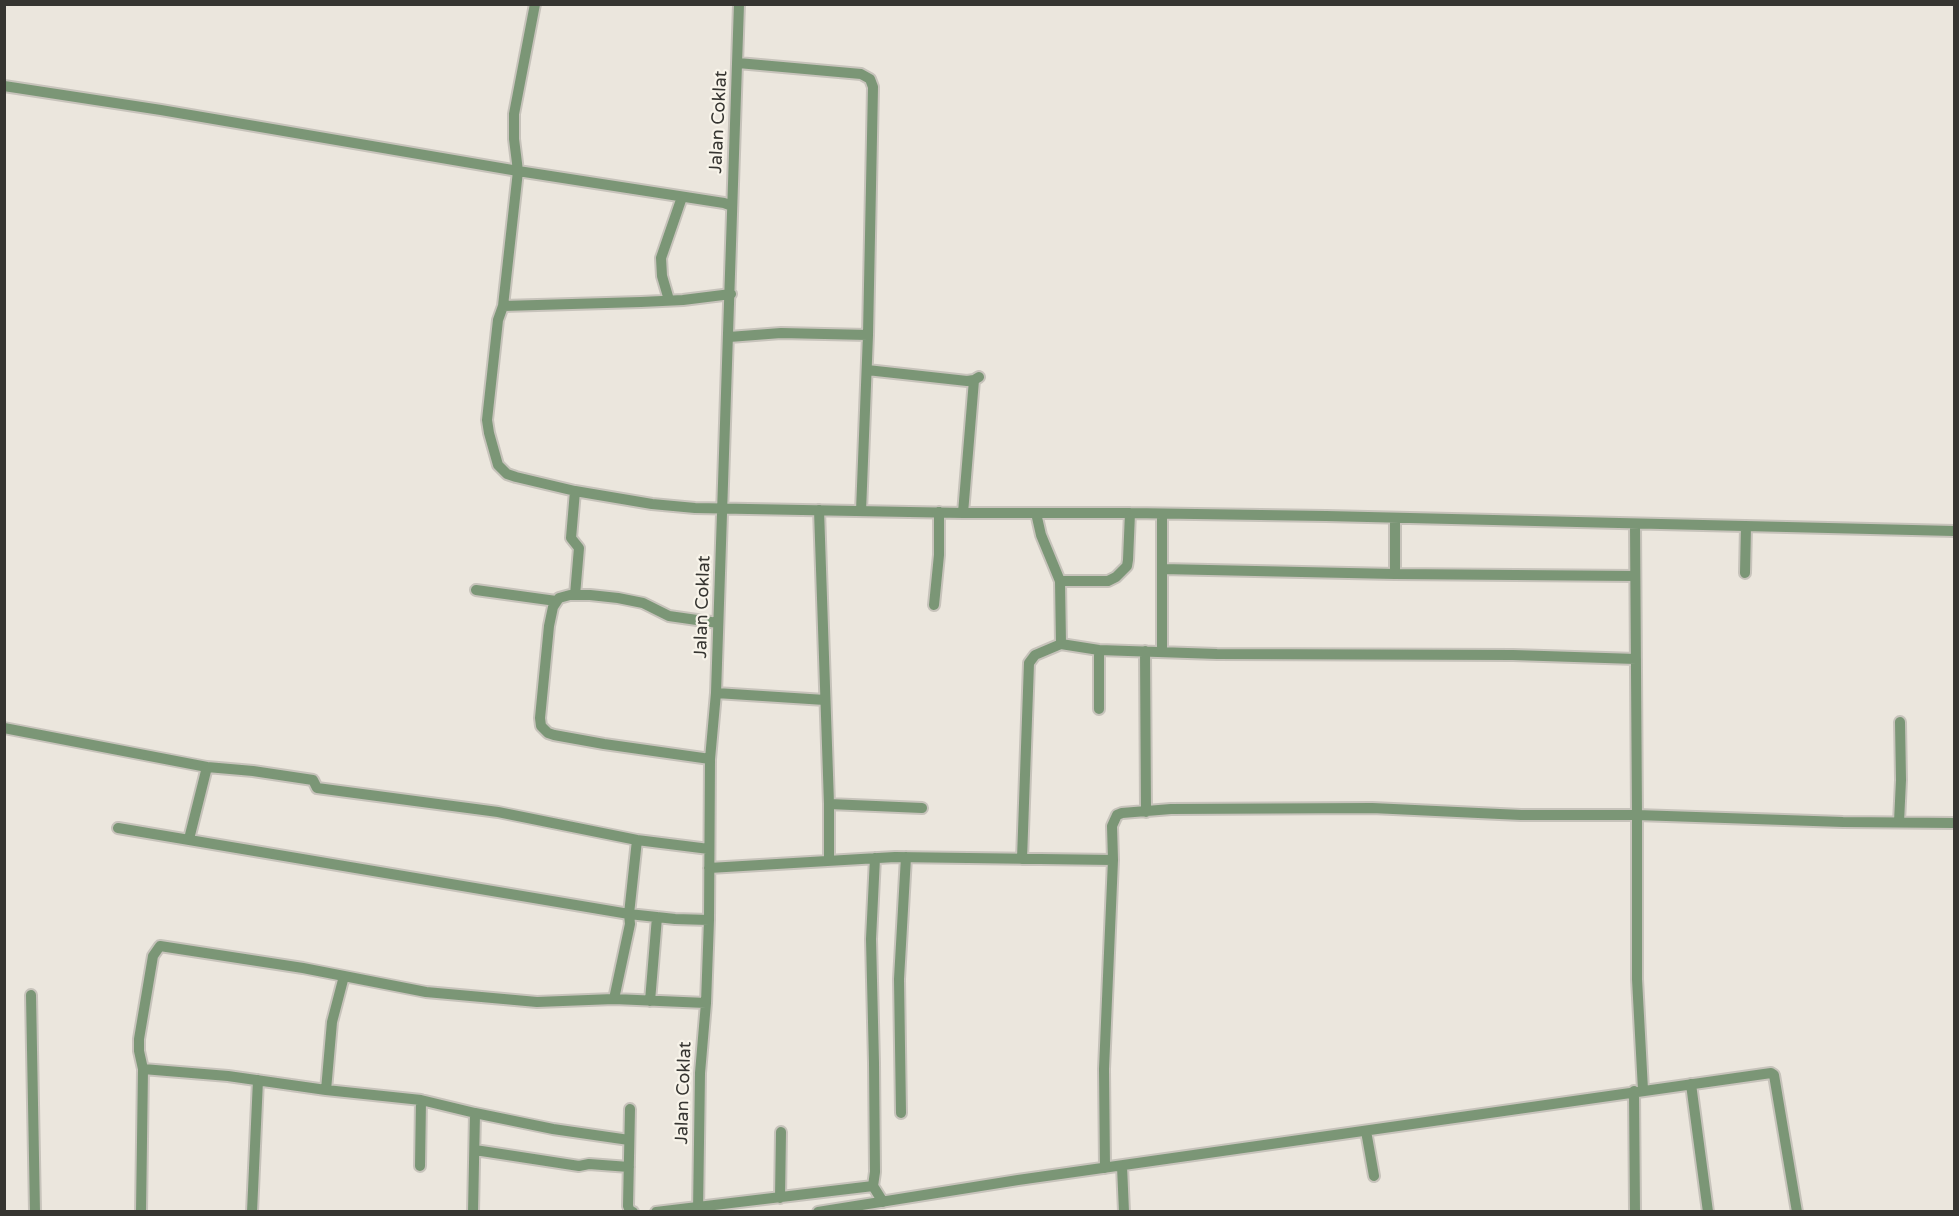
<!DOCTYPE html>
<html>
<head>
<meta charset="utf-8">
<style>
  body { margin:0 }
  #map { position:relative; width:1959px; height:1216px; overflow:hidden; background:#ebe6dd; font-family:"Varela Round",sans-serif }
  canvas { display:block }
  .frame { position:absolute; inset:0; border:6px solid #363531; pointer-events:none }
</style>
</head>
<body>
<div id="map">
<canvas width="1959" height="1216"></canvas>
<div class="frame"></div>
</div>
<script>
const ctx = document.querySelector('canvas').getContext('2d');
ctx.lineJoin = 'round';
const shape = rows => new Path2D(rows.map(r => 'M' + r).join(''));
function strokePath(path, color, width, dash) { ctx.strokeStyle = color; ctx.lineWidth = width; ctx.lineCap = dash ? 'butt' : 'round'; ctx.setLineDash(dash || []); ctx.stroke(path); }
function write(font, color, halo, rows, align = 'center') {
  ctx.font = font + ' "Varela Round",sans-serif'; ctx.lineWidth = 4.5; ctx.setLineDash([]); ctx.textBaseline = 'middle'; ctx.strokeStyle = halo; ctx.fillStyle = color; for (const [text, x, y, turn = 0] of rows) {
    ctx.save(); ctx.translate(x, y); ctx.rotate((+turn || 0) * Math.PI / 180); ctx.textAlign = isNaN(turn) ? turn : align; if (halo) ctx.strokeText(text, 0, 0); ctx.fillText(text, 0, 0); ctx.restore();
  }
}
const minor = shape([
  [535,4,514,114,514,139,518,171,503,306,641,302,683,300,731,294],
  [738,63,861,74,870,79,873,87,868,335],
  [4,86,161,110,518,171,724,203,732,206],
  [669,300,662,276,661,258,682,197],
  [503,306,498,320,487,420,489,433,498,465,507,474,516,477,575,491,652,504,695,508,963,513,1130,513,1326,516,1954,531],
  [729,337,781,333,868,335,861,511],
  [867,370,967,381,974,380,979,377],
  [575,491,571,538,579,548,575,595],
  [819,510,829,804,829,860],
  [963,513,974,380],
  [1036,513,1041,535,1060,581,1061,644],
  [1635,525,1637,815,1637,979,1643,1090],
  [1162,569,1395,574,1635,576],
  [1745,573,1746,526],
  [1395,574,1395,519],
  [1060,581,1108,581,1116,577,1127,566,1128,560,1130,513],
  [476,590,556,601],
  [934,605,939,555,939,512],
  [1145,651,1146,812],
  [1162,651,1162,514],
  [716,693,825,700],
  [1099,709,1099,650],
  [4,728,207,767,253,771,313,780,317,788,498,812,637,840,709,849],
  [710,759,604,744,554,735,548,733,541,726,540,718,549,626,553,607,559,598,570,595,590,595,618,598,643,603,669,616,718,623],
  [829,804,922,808],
  [1899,822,1901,780,1900,722],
  [118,828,629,914,675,919,709,920],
  [189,839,207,767],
  [1022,859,1029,663,1035,655,1061,644,1099,650,1217,654,1513,655,1636,659],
  [709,868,895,857,1113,860,1112,826,1117,815,1122,813,1171,809,1372,808,1521,815,1637,815,1843,822,1954,823],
  [31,995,35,1212],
  [614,999,630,924,629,914,637,840],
  [650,1001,657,917],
  [143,1069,139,1051,139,1039,153,956,160,946,303,968,426,992,537,1002,614,999,706,1003],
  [1691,1084,1708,1212],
  [326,1090,332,1022,344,976],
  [1634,1091,1635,1212],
  [630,1109,628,1206,630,1211,633,1212],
  [475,1113,553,1129,629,1140],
  [901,1113,899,979,906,857],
  [1366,1131,1374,1176],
  [475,1150,579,1166,589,1164,629,1167],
  [420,1166,421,1100],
  [1122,1166,1124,1212],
  [1105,1168,1104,1069,1113,860],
  [873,1186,875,1172,874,1063,871,939,875,858],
  [780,1198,781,1132],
  [141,1212,143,1069,228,1076,326,1090,421,1100,475,1113,473,1212],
  [252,1212,258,1080],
  [656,1212,873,1186,883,1202],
  [698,1212,700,1073,706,1003,709,920,710,759,716,693,739,4],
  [818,1212,1018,1180,1771,1073,1774,1075,1797,1212]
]);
strokePath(minor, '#c7c3bb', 14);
strokePath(minor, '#7b9676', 10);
write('18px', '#363531', '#f8f4ea', [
  ["Jalan Coklat",719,122,-87],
  ["Jalan Coklat",703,607,-88],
  ["Jalan Coklat",684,1093,-88]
]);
</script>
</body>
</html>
